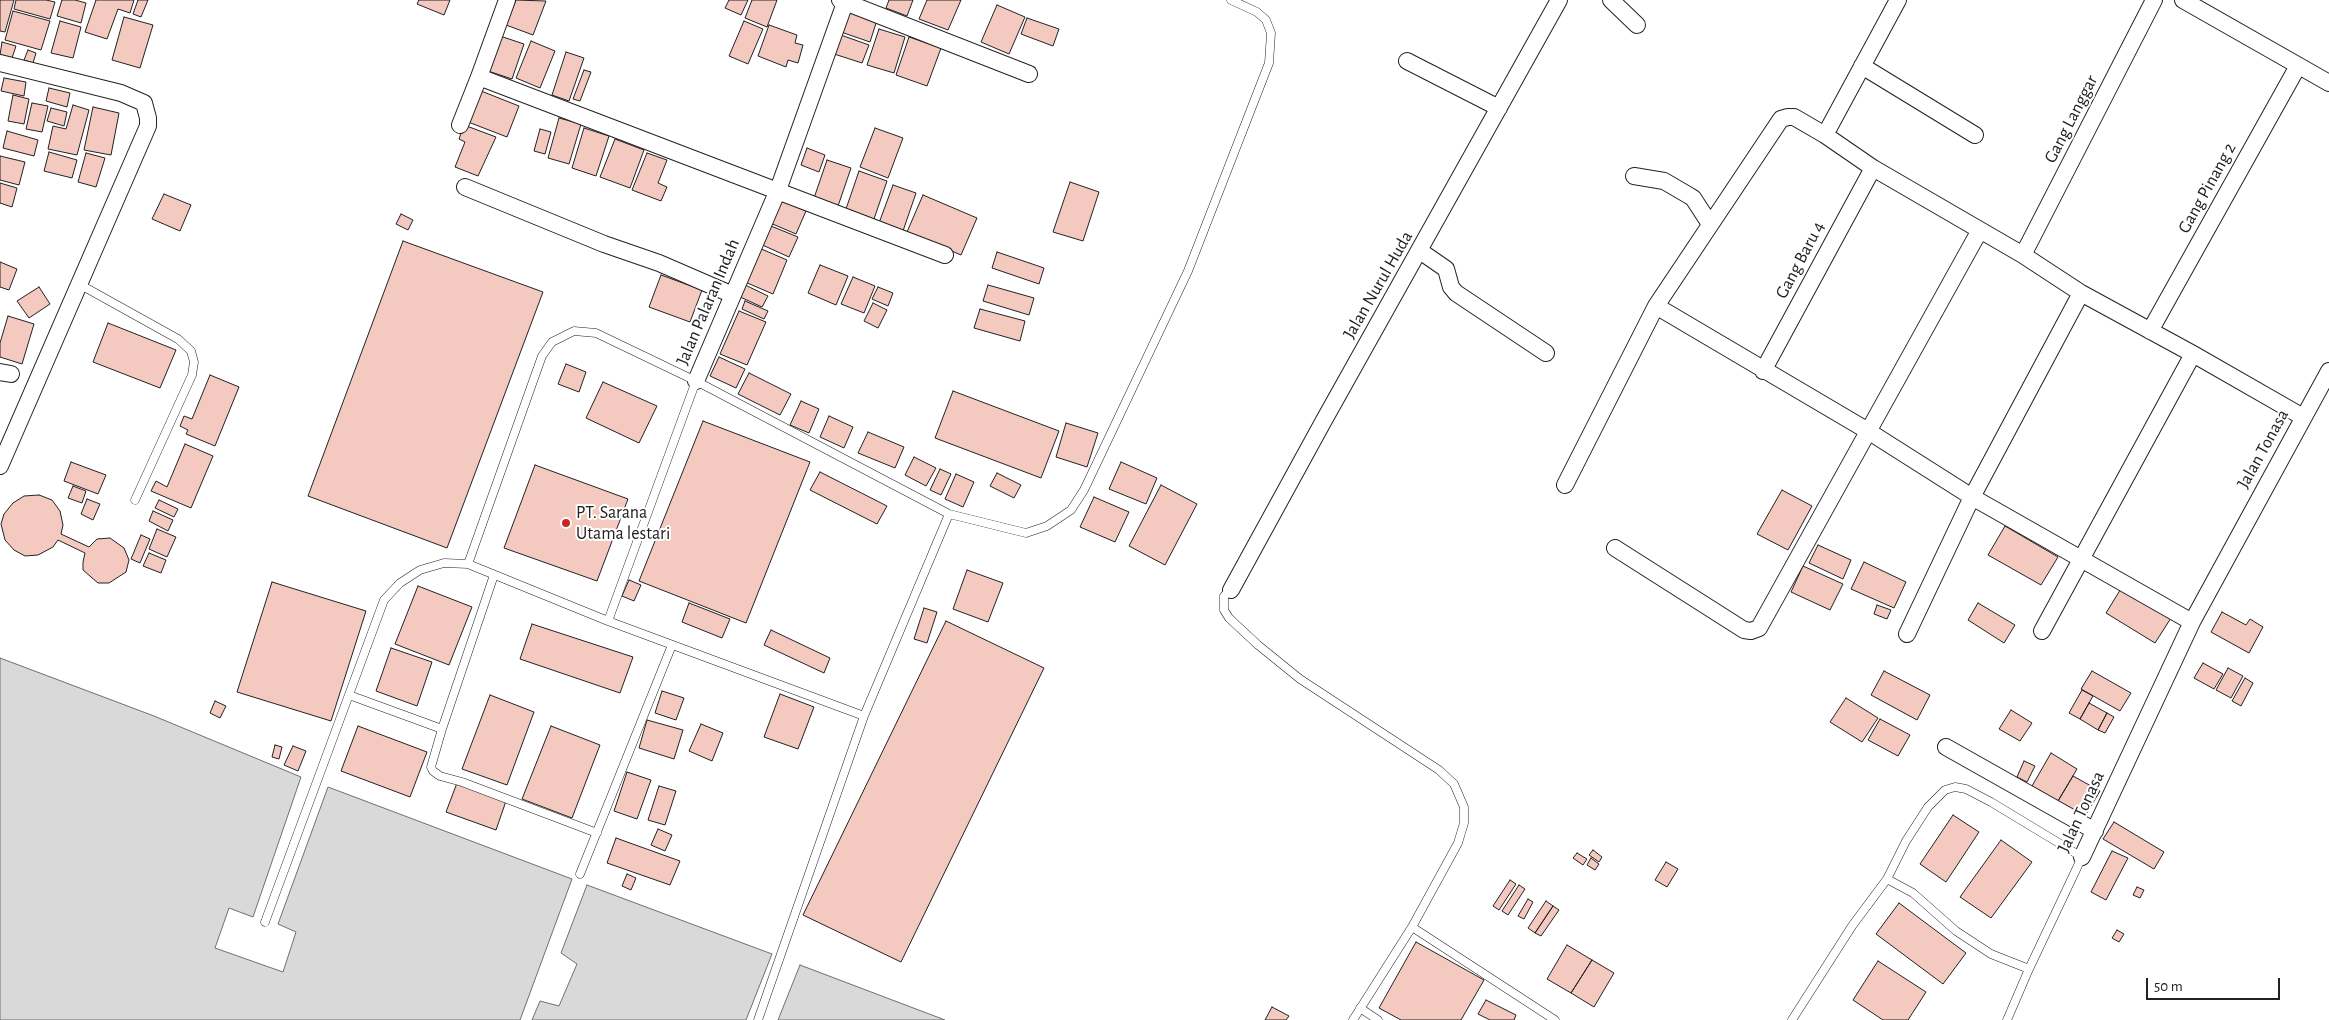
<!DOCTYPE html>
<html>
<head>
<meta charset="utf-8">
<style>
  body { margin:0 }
  #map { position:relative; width:2329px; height:1020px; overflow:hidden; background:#fff; font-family:"Alegreya Sans",sans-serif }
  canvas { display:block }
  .scale { position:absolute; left:2146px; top:978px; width:134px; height:22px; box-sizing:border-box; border:2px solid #222; border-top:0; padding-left:6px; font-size:15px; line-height:18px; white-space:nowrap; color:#222; -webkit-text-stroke:4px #fff; paint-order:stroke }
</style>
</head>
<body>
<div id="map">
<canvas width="2329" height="1020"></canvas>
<div class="scale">50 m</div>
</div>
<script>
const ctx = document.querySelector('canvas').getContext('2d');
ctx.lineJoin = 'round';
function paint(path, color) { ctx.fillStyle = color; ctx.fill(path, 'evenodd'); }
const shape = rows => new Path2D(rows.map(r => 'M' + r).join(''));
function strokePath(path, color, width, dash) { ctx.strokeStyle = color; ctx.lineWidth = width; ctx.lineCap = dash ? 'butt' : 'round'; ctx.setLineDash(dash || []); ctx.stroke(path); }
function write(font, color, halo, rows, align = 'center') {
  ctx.font = font + ' "Alegreya Sans",sans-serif'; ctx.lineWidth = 4; ctx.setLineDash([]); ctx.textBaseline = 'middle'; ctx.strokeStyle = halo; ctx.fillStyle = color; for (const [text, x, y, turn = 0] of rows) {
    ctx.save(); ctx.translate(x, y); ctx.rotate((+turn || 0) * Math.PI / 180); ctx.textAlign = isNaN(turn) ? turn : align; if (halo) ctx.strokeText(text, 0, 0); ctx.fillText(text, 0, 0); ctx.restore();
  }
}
const water = shape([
  [0,658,154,716,301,777,253,917,229,908,215,948,283,972,296,932,278,924,328,787,572,879,520,1020,0,1020,0,658],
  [587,885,772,954,746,1020,532,1020,540,1001,559,1006,577,964,561,953,587,885],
  [800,965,945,1020,778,1020,800,965]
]);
paint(water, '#d9d9d9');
strokePath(water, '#6f6f6f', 1);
const building = shape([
  [0,0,14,0,5,32,0,31,0,0],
  [16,0,46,0,55,2,50,19,14,9,16,0],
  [62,0,75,0,86,3,81,23,57,16,62,0],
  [96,0,134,0,130,13,118,9,107,39,85,32,96,0],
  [138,0,148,0,141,17,133,14,138,0],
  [419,0,450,0,444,15,417,4,419,0],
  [516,0,546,1,533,35,506,25,516,0],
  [729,0,748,0,741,15,725,8,729,0],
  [752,0,777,0,767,27,745,18,752,0],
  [889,0,913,0,907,16,886,8,889,0],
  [927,0,961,0,948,30,919,19,927,0],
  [997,5,1025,17,1009,54,981,42,997,5],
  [849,7,878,17,870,42,841,32,849,7],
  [13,11,50,21,41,50,5,40,13,11],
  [124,17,153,25,140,68,112,60,124,17],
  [1027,18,1059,29,1053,46,1021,34,1027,18],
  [60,21,81,27,73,58,51,53,60,21],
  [744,21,763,29,748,64,729,56,744,21],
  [769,25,797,35,795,43,803,45,798,63,788,60,786,67,758,56,769,25],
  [879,29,905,37,894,73,867,65,879,29],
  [838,34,869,45,862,63,831,53,838,34],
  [500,36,524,44,512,79,488,71,500,36],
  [909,37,941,48,927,86,896,75,909,37],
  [531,41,555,51,540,88,516,78,531,41],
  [2,42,16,46,12,58,0,55,2,42],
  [28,50,36,53,33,63,24,60,28,50],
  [566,52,584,58,569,101,552,95,566,52],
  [584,70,591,72,580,101,573,99,584,70],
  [4,78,26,82,24,96,1,91,4,78],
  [49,88,70,93,67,107,46,101,49,88],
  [476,89,519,106,507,137,463,120,476,89],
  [13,95,29,99,24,124,8,121,13,95],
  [32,103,48,106,42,132,26,129,32,103],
  [73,105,89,110,77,155,48,149,53,126,66,129,73,105],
  [93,107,119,113,111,155,84,150,93,107],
  [51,108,67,112,64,126,47,121,51,108],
  [559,118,581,124,569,164,548,158,559,118],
  [464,125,496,137,478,176,455,167,465,142,459,139,464,125],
  [584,128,609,136,596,176,572,168,584,128],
  [875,128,903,138,888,178,860,167,875,128],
  [540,129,551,132,545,154,534,151,540,129],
  [7,131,38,140,34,156,3,148,7,131],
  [615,139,644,150,630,188,600,177,615,139],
  [807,148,825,155,819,172,801,165,807,148],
  [49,152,77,160,72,178,44,171,49,152],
  [86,153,105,158,96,187,78,182,86,153],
  [647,153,667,160,658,183,667,187,661,201,632,190,647,153],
  [0,156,25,162,19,185,0,180,0,156],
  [827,160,851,168,837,209,813,201,827,160],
  [859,171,887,181,874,219,846,209,859,171],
  [1070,182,1099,192,1083,241,1053,232,1070,182],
  [0,183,17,188,12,207,0,203,0,183],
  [893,185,916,193,903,231,879,223,893,185],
  [164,194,191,205,180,231,152,219,164,194],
  [923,195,977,218,961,255,907,232,923,195],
  [778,199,806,211,796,234,768,222,778,199],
  [401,214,413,220,408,230,396,224,401,214],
  [766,224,798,237,789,257,758,243,766,224],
  [403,241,543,292,447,548,308,496,403,241],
  [759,248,787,260,773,294,745,282,759,248],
  [997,252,1044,268,1039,284,992,268,997,252],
  [0,262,17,269,9,290,0,287,0,262],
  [820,265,848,276,836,305,808,293,820,265],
  [661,275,702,290,690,322,649,307,661,275],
  [853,277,875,286,864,313,841,304,853,277],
  [743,284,768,296,762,307,738,296,743,284],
  [988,285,1034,298,1029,315,983,301,988,285],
  [39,287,50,304,29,318,17,301,39,287],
  [878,287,893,293,888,306,872,299,878,287],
  [745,301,768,311,764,319,742,309,745,301],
  [873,303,887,310,878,328,864,321,873,303],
  [980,309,1025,321,1020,341,974,328,980,309],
  [739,311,766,322,747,365,720,354,739,311],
  [8,316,34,324,22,364,0,357,0,343,8,316],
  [108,323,176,350,160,388,93,362,108,323],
  [719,357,745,369,736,388,710,376,719,357],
  [566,364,586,372,579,392,558,384,566,364],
  [749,373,791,394,780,415,738,394,749,373],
  [210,375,239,387,215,446,186,434,188,430,180,426,184,416,192,419,210,375],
  [603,382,657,406,639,443,586,418,603,382],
  [953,391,1059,431,1041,478,935,438,953,391],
  [801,401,819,409,809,433,790,425,801,401],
  [829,416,853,427,844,448,820,437,829,416],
  [703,421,810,462,746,623,639,581,703,421],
  [1066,423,1098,433,1087,467,1056,457,1066,423],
  [868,432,904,447,895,468,858,453,868,432],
  [185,444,213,456,191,508,151,491,156,481,167,487,185,444],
  [914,457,936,468,926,486,905,475,914,457],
  [71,462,106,475,98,494,64,481,71,462],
  [1121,462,1157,478,1146,504,1109,489,1121,462],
  [535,465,628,499,597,581,504,548,535,465],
  [940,469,951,474,941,495,930,490,940,469],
  [820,472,887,506,877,524,810,490,820,472],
  [997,473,1021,485,1014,498,990,486,997,473],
  [956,474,974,482,963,507,945,499,956,474],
  [1161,485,1197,504,1165,565,1129,546,1161,485],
  [73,486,86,491,82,503,68,498,73,486],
  [1782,490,1812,506,1788,550,1757,534,1782,490],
  [39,495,52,500,60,511,63,525,61,534,89,547,97,539,110,538,124,548,129,560,126,572,109,583,98,583,83,570,83,562,85,553,58,540,53,547,38,555,25,556,14,550,5,540,1,524,4,514,13,503,24,496,39,495],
  [1094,497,1129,512,1115,542,1080,527,1094,497],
  [87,499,100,504,93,520,81,514,87,499],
  [159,500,178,509,174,517,155,508,159,500],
  [153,511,173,520,168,531,149,521,153,511],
  [2005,526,2058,557,2041,585,1988,555,2005,526],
  [157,529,176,537,167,557,149,549,157,529],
  [141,535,150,539,140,563,131,559,141,535],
  [1818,545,1851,560,1843,579,1809,563,1818,545],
  [149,553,166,560,161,573,143,566,149,553],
  [1864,562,1906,582,1894,608,1851,589,1864,562],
  [1803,566,1843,584,1830,610,1791,592,1803,566],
  [967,570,1003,583,988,622,953,609,967,570],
  [629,580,641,585,634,601,622,596,629,580],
  [272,582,366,611,331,721,237,692,272,582],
  [418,586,472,607,449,665,395,644,418,586],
  [2122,587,2171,618,2155,643,2106,613,2122,587],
  [689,603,730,619,722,638,682,622,689,603],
  [1978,603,2015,625,2004,643,1968,620,1978,603],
  [1877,605,1891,610,1887,619,1874,614,1877,605],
  [924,608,937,612,927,643,914,639,924,608],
  [2222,612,2246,625,2250,619,2263,627,2249,653,2211,632,2222,612],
  [946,621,1044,668,901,962,803,915,946,621],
  [532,624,633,657,620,693,520,659,532,624],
  [771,630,830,658,824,673,764,645,771,630],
  [391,648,432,662,417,706,376,691,391,648],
  [2203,663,2223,674,2214,689,2194,678,2203,663],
  [2228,668,2243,676,2231,698,2216,690,2228,668],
  [1884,671,1930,695,1917,720,1871,695,1884,671],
  [2092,671,2131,693,2120,711,2081,689,2092,671],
  [2245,678,2253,683,2241,706,2232,701,2245,678],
  [2082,690,2093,696,2080,719,2069,713,2082,690],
  [662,691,684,698,676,720,655,713,662,691],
  [780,694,814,707,798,749,764,737,780,694],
  [490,695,534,712,507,785,462,769,490,695],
  [1846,698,1878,718,1862,742,1830,722,1846,698],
  [215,701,226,706,220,718,210,713,215,701],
  [2089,703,2107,713,2098,730,2080,719,2089,703],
  [2011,710,2032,723,2020,741,1999,729,2011,710],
  [2107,713,2114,717,2105,733,2098,730,2107,713],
  [1880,719,1910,735,1898,756,1868,740,1880,719],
  [647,720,683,730,674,759,639,748,647,720],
  [701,724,723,733,712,761,689,751,701,724],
  [358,726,427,752,410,797,341,771,358,726],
  [551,726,600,745,572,818,522,799,551,726],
  [275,745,282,747,279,759,272,757,275,745],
  [293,746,306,751,298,771,284,765,293,746],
  [2051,753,2077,769,2058,801,2032,786,2051,753],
  [2024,761,2035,766,2027,782,2017,777,2024,761],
  [627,772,651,780,637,819,614,811,627,772],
  [2073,776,2100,791,2085,816,2058,801,2073,776],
  [457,783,506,801,496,830,446,812,457,783],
  [659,786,676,791,665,825,648,820,659,786],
  [1953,815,1979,832,1946,882,1920,864,1953,815],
  [2114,822,2164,852,2154,869,2103,839,2114,822],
  [658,829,672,835,665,851,651,845,658,829],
  [616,838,680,861,670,885,607,863,616,838],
  [2001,840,2032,862,1991,918,1960,897,2001,840],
  [1593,850,1602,857,1599,862,1589,855,1593,850],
  [2112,851,2128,858,2106,900,2091,892,2112,851],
  [1577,853,1587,859,1583,865,1573,858,1577,853],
  [1591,858,1599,864,1595,870,1587,865,1591,858],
  [1666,862,1678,869,1667,887,1655,880,1666,862],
  [627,874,636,878,631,890,622,886,627,874],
  [1510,880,1516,884,1499,910,1493,906,1510,880],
  [1519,885,1525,889,1508,915,1502,911,1519,885],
  [2137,887,2144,890,2140,898,2133,895,2137,887],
  [1528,899,1533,902,1524,919,1518,916,1528,899],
  [1546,901,1553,906,1535,933,1528,928,1546,901],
  [1899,903,1966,953,1943,984,1876,934,1899,903],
  [1553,906,1559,910,1541,936,1535,933,1553,906],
  [2117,930,2124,934,2119,942,2112,938,2117,930],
  [1416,942,1484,980,1461,1020,1401,1020,1379,1008,1416,942],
  [1567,945,1592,960,1571,993,1547,979,1567,945],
  [1592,960,1614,973,1594,1007,1571,993,1592,960],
  [1878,961,1926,992,1908,1020,1883,1020,1853,1000,1878,961],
  [1486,1000,1516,1015,1514,1020,1490,1020,1478,1014,1486,1000],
  [1272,1007,1289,1016,1286,1020,1265,1020,1272,1007]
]);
paint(building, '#f3c9c0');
strokePath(building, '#222', 1);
const lane = shape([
  [79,284,178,339,191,351,194,362,192,375,135,500],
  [949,514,1026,533,1047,526,1071,510,1084,490,1188,271,1269,63,1271,33,1266,20,1257,12,1231,0],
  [494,575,442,729,431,767,433,771,440,776,462,782,597,833],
  [1231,590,1224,596,1224,610,1229,618,1258,645,1300,679,1439,770,1454,784,1464,807,1464,823,1458,843,1412,927,1353,1020],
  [608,621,696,381],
  [349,695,442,729],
  [580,874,672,645],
  [265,922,384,600,400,583,420,570,444,563,468,564,608,621,864,716,949,514,696,381,596,333,574,331,552,342,542,356,468,564],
  [1412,927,1555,1020],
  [1360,1008,1378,1020],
  [758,1020,864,716],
  [1792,1020,1852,926,1887,879,1913,893,1956,931,1991,954,2029,969,2082,857,1991,802,1966,789,1955,787,1945,790,1928,807,1906,841,1887,879],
  [2007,1020,2029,969]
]);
const street = shape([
  [507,0,479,77,945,255],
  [840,0,1029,74],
  [1611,0,1637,25],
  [2183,0,2329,83],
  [1407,61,1499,108],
  [0,63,121,93,144,103,148,118,148,126,0,466],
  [1862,66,1975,135],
  [460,125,479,77],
  [1825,135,1898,0],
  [1634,176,1664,181,1688,195,1693,198,1710,224],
  [465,187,604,244,659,263,733,295],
  [1420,251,1446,269,1451,287,1456,293,1546,353],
  [2023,255,2154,0],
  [1656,306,1868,431,1972,497,2192,622],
  [2150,331,2298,66],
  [1763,371,1873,168],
  [0,372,11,374],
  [696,381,778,190,846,0],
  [1565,485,1656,306,1781,119,1788,117,1794,117,1825,135,1873,168,2023,255,2081,293,2193,354,2303,417],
  [1615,548,1744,630,1751,631,1759,628,1980,230],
  [1231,590,1323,422,1559,0],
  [2042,631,2193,354],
  [1907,634,1972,497,2081,293],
  [1946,747,2095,831],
  [2082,857,2192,622,2329,371]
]);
strokePath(lane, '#222', 9);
strokePath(street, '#222', 18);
strokePath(lane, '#fff', 8);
strokePath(street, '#fff', 16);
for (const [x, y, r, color] of [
  [566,523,5,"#c62828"]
]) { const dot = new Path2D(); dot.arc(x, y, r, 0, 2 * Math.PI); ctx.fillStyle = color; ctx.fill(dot); strokePath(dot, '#fff', 2); }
write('18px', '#222', '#fff', [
  ["Gang Langgar",2071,119,-63],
  ["Gang Pinang 2",2207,188,-61],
  ["Gang Baru 4",1800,260,-62],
  ["Jalan Nurul Huda",1378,285,-60],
  ["Jalan Palaran Indah",708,302,-67],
  ["Jalan Tonasa",2263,449,-61],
  ["Jalan Tonasa",2081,812,-65]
]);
write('18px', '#222', '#fff', [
  ["PT. Sarana",576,513],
  ["Utama lestari",576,534]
], 'left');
</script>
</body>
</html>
